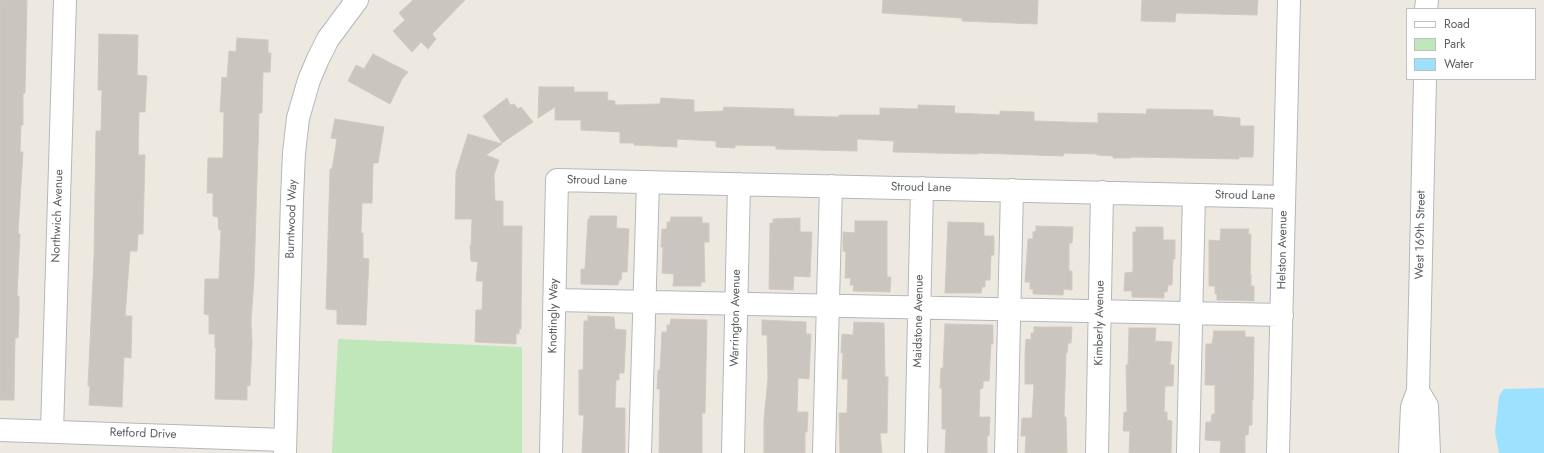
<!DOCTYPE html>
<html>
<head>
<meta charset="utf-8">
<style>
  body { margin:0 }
  #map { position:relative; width:1544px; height:453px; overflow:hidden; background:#ede9e0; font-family:Jost,sans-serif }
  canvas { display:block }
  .legend { position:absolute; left:1406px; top:8px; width:130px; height:72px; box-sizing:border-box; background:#fff; border:1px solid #bdbfc0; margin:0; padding:5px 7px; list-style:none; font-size:12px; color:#595e62 }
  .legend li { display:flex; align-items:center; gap:8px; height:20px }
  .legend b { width:20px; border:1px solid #bdbfc0 }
</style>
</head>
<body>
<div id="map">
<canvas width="1544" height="453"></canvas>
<ul class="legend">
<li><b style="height:5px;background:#fff"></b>Road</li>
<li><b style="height:11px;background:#bfe7ba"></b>Park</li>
<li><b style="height:11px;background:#9ee1ff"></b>Water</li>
</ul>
</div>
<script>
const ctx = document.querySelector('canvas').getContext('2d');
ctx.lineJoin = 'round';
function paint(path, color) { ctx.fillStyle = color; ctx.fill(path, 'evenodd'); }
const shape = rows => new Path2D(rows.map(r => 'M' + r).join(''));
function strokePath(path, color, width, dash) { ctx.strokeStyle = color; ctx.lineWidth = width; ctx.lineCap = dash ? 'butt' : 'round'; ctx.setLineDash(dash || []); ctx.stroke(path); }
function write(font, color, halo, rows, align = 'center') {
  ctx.font = font + ' Jost,sans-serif'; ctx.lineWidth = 3; ctx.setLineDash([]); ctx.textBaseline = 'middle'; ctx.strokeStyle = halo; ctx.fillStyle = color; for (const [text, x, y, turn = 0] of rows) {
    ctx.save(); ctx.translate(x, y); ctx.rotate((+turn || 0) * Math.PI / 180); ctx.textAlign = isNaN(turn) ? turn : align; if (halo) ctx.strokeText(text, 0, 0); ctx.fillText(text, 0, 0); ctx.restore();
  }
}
paint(shape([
  [338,339,522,347,522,453,332,453]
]), '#bfe7ba');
paint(shape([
  [1544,388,1544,453,1499,453,1495,432,1499,396,1504,389]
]), '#9ee1ff');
const building = shape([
  [0,0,27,0,25,93,23,93,23,125,21,125,20,152,23,152,18,234,20,234,17,296,19,296,19,313,18,338,15,338,14,400,0,400,0,0],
  [413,0,465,0,432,34,436,39,428,49,421,42,412,52,393,31,405,20,399,13,413,0],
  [883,0,1038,0,1037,24,962,21,962,18,882,13,883,0],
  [1142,0,1258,0,1257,15,1176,13,1175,22,1141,21,1142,0],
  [99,34,138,35,137,75,147,76,145,112,139,112,138,155,145,155,143,234,138,234,137,251,130,251,125,316,132,316,131,358,124,357,122,407,89,405,90,386,88,386,94,257,96,131,101,131,102,90,98,90,99,34],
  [237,38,268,40,268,53,271,53,270,72,263,72,262,113,259,113,254,278,251,322,252,343,250,386,247,385,247,400,215,399,216,348,215,348,215,334,209,334,209,315,204,314,205,279,219,279,221,230,219,230,218,217,213,216,213,193,207,193,208,158,223,158,224,112,220,112,222,77,227,78,229,51,236,52,237,38],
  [373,54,408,72,402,79,390,104,348,81,356,65,364,69,373,54],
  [539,87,574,87,574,92,608,92,607,100,615,101,615,105,660,104,661,98,694,100,694,112,723,111,724,107,794,109,794,116,839,117,839,115,880,115,880,108,918,109,918,105,955,106,954,113,1000,115,1000,111,1034,112,1034,121,1098,123,1098,113,1146,114,1147,109,1213,110,1213,116,1240,118,1240,126,1254,126,1253,157,1239,157,1239,159,1131,157,1131,158,1113,158,1113,156,1097,155,1097,154,1064,153,1063,156,978,153,978,154,893,152,894,141,857,139,857,151,776,149,776,146,735,145,735,148,716,147,716,141,677,139,677,147,634,145,634,143,620,143,620,132,581,130,581,120,555,120,555,107,538,118,539,87],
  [507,98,510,105,514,104,518,109,521,107,533,122,502,143,483,116,507,98],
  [335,119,384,127,378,163,373,163,372,203,362,203,361,233,363,233,363,258,369,259,366,325,337,324,337,310,326,309,330,169,332,169,337,139,331,138,335,119],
  [468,134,502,144,486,155,499,160,494,175,495,201,503,201,503,226,522,226,521,329,519,329,519,334,516,333,516,344,475,342,476,310,482,310,483,281,476,281,478,262,471,261,470,246,471,246,472,219,455,219,456,172,468,134],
  [590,216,617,216,616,228,629,229,627,272,622,272,621,280,619,280,618,285,581,284,581,269,585,269,588,219,590,219,590,216],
  [671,217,702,217,702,223,709,223,709,242,704,242,705,282,701,282,701,286,673,286,674,274,662,273,663,247,661,247,662,229,667,229,667,222,670,222,671,217],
  [800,218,800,232,812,232,810,277,794,276,793,290,769,289,770,223,773,223,773,219,800,218],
  [855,221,887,221,887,277,891,277,890,292,853,291,854,285,850,285,851,278,845,278,846,252,843,251,843,232,855,233,855,221],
  [948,222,984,223,984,236,994,236,994,255,991,255,990,280,985,280,985,287,982,287,981,293,945,293,948,222],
  [1036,226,1073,227,1072,243,1069,243,1069,271,1072,271,1072,290,1064,289,1063,295,1033,294,1033,289,1030,289,1030,282,1025,282,1028,239,1033,239,1033,232,1036,231,1036,226],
  [1136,227,1163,227,1163,240,1175,240,1175,259,1173,259,1172,285,1168,285,1167,292,1164,292,1164,298,1132,297,1132,291,1124,291,1125,273,1133,272,1133,232,1136,232,1136,227],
  [1221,229,1249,229,1248,234,1251,234,1250,275,1251,275,1251,286,1254,286,1254,301,1217,300,1217,294,1215,294,1215,286,1209,286,1209,240,1220,241,1221,229],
  [588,316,614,317,615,329,626,330,624,373,619,373,619,380,616,380,615,408,625,408,625,453,582,453,584,415,579,415,579,370,583,370,584,321,588,321,588,316],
  [671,319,707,320,705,413,702,413,702,453,659,453,660,389,657,389,658,370,660,370,662,332,667,332,667,325,670,325,671,319],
  [762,320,806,322,806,334,811,334,809,379,798,378,797,412,808,412,807,432,805,432,805,453,764,453,764,419,768,379,767,335,762,335,762,320],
  [854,322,884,323,885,377,888,377,887,433,880,433,882,453,840,453,839,413,847,413,848,379,842,379,843,353,841,353,842,334,853,335,854,322],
  [945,324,993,325,993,344,991,344,989,381,983,381,983,388,980,389,979,417,990,417,989,436,987,436,987,453,945,453,946,429,942,429,942,388,940,388,941,368,943,368,945,324],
  [1034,327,1072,327,1071,343,1068,343,1067,353,1066,353,1064,417,1066,417,1067,453,1025,453,1026,436,1021,436,1022,418,1032,418,1034,384,1025,384,1025,354,1026,339,1031,340,1031,333,1034,333,1034,327],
  [1129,328,1156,328,1155,341,1172,342,1170,365,1174,365,1173,386,1165,386,1164,412,1167,412,1167,420,1172,421,1171,453,1129,453,1130,431,1123,431,1124,412,1127,412,1126,365,1128,365,1129,328],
  [1214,331,1245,331,1245,337,1254,337,1253,400,1252,400,1252,425,1249,425,1248,435,1245,435,1245,453,1220,453,1221,441,1205,440,1206,422,1211,422,1212,414,1215,414,1215,385,1205,385,1206,344,1212,344,1214,331]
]);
paint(building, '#cac5bf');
strokePath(building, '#d2c9be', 1);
const minor = shape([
  [1426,9,1427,0],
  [555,300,1282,315],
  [1418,391,1427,406,1429,453],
  [0,430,285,440],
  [52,431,65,0],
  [285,453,292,199,294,153,298,118,309,80,318,59,328,39,357,0],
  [551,453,557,180,1284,197],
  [640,453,648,182],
  [733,453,739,184],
  [824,453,831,186],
  [916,453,922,188],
  [1006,453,1012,190],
  [1097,453,1102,192],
  [1188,453,1194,195],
  [1278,453,1289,0],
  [1410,453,1412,407,1418,391,1425,79]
]);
strokePath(minor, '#b3b8bc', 24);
strokePath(minor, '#fff', 22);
write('12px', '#595e62', '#fff', [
  ["Stroud Lane",597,181,1],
  ["Stroud Lane",921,188,1],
  ["Stroud Lane",1245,196,1],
  ["Northwich Avenue",58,216,-88],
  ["Burntwood Way",292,219,-88],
  ["West 169th Street",1421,235,-89],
  ["Helston Avenue",1283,250,-89],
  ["Knottingly Way",554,316,-89],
  ["Warrington Avenue",736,318,-89],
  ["Maidstone Avenue",919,321,-89],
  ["Kimberly Avenue",1100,323,-89],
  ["Retford Drive",143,434,2]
]);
</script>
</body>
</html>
